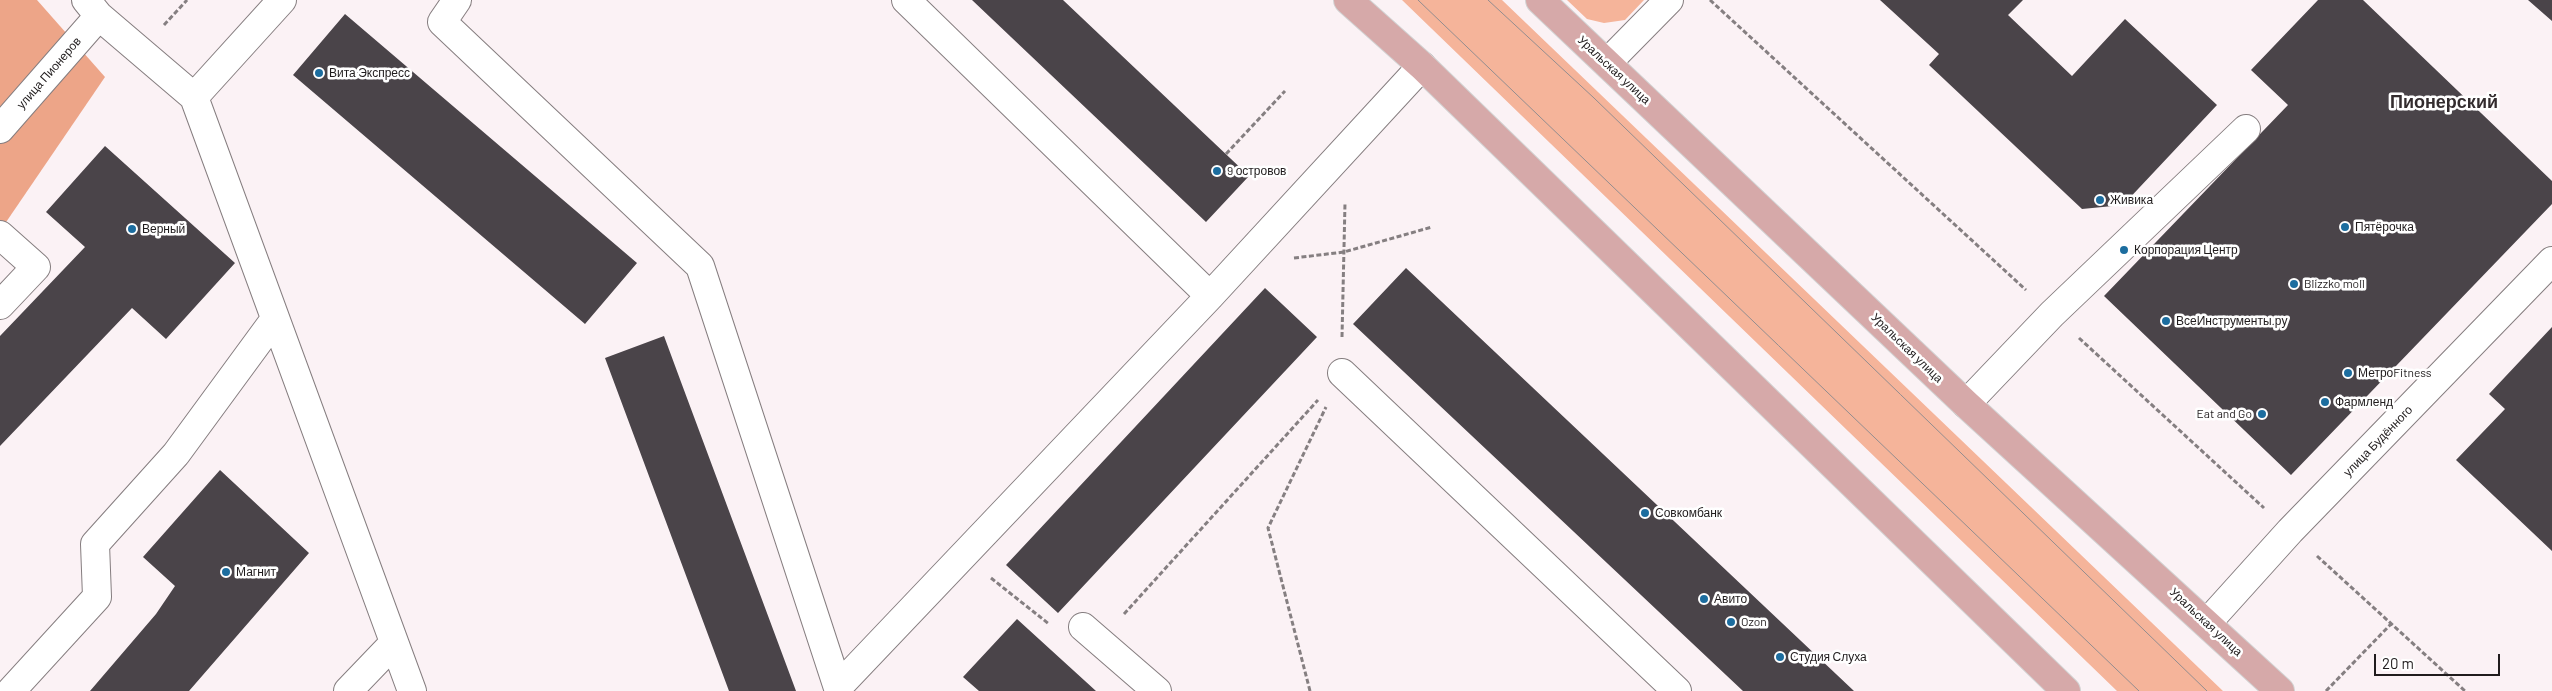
<!DOCTYPE html>
<html>
<head>
<meta charset="utf-8">
<style>
  body { margin:0 }
  #map { position:relative; width:2552px; height:691px; overflow:hidden; background:#fbf2f5; font-family:Barlow,sans-serif }
  canvas { display:block }
  .scale { position:absolute; left:2374px; top:654px; width:126px; height:22px; box-sizing:border-box; border:2px solid #201c1d; border-top:0; padding-left:6px; font-size:15px; line-height:18px; white-space:nowrap; color:#201c1d; -webkit-text-stroke:4px #fff; paint-order:stroke }
</style>
</head>
<body>
<div id="map">
<canvas width="2552" height="691"></canvas>
<div class="scale">20 m</div>
</div>
<script>
const ctx = document.querySelector('canvas').getContext('2d');
ctx.lineJoin = 'round';
function paint(path, color) { ctx.fillStyle = color; ctx.fill(path, 'evenodd'); }
const shape = rows => new Path2D(rows.map(r => 'M' + r).join(''));
function strokePath(path, color, width, dash) { ctx.strokeStyle = color; ctx.lineWidth = width; ctx.lineCap = dash ? 'butt' : 'round'; ctx.setLineDash(dash || []); ctx.stroke(path); }
function write(font, color, halo, rows, align = 'center') {
  ctx.font = font + ' Barlow,sans-serif'; ctx.lineWidth = 5; ctx.setLineDash([]); ctx.textBaseline = 'middle'; ctx.strokeStyle = halo; ctx.fillStyle = color; for (const [text, x, y, turn = 0] of rows) {
    ctx.save(); ctx.translate(x, y); ctx.rotate((+turn || 0) * Math.PI / 180); ctx.textAlign = isNaN(turn) ? turn : align; if (halo) ctx.strokeText(text, 0, 0); ctx.fillText(text, 0, 0); ctx.restore();
  }
}
paint(shape([
  [1402,0,1502,0,2223,691,2117,691],
  [1567,0,1644,0,1625,20,1604,23,1587,19]
]), '#f5b49a');
paint(shape([
  [0,0,37,0,105,77,0,231]
]), '#eda588');
paint(shape([
  [972,0,1063,0,1249,176,1206,222],
  [1880,0,2023,0,2008,15,2072,76,2125,19,2217,105,2123,205,2082,209,1929,65,1939,54],
  [2318,0,2363,0,2552,181,2552,204,2291,475,2104,296,2288,105,2251,70],
  [2528,0,2552,0,2552,21],
  [345,14,637,263,585,324,293,75],
  [105,146,235,263,166,339,132,308,0,446,0,336,85,247,46,212],
  [1406,268,1854,691,1743,691,1353,324],
  [1265,288,1317,337,1058,613,1006,565],
  [2552,327,2552,551,2456,460,2505,409,2489,394],
  [664,336,681,382,796,691,729,691,605,358],
  [220,470,309,553,189,691,90,691,156,614,175,586,143,557],
  [1017,619,1051,650,1096,691,979,691,963,677]
]), '#4a4449');
const minor = shape([
  [86,0,99,16,194,97,412,691],
  [457,0,442,22,700,266,839,691],
  [906,0,1210,296],
  [1607,63,1669,0],
  [194,97,282,0],
  [0,129,99,16],
  [0,235,36,267,0,305],
  [1342,373,1677,691],
  [1966,404,2052,314,2246,129],
  [2207,623,2290,531,2552,261],
  [1083,627,1157,691],
  [838,687,1210,296,1422,66],
  [11,691,97,597,95,544,176,454,275,319],
  [348,691,394,643]
]);
const major = shape([
  [1348,0,1422,66,2066,691],
  [1540,0,1966,404,2280,691]
]);
strokePath(minor, '#857d7f', 30);
strokePath(major, '#d2d2d2', 30);
strokePath(shape([
  [1710,0,2026,290],
  [164,25,187,0],
  [1226,154,1285,91],
  [1294,258,1344,252,1432,227],
  [1342,337,1345,203],
  [2079,338,2264,508],
  [2317,556,2465,691],
  [991,578,1049,624],
  [1124,614,1318,400],
  [1310,691,1268,528,1326,407],
  [2326,691,2391,624]
]), '#857f81', 3, [5, 2.5]);
strokePath(minor, '#fff', 28);
strokePath(major, '#d6a9a9', 28);
strokePath(shape([
  [1418,0,2139,691],
  [1488,0,1594,98,2207,691]
]), '#938d8f', 1);
for (const [x, y, r, color] of [
  [319,73,5,"#1c6d9f"],
  [1217,171,5,"#1c6d9f"],
  [2100,200,5,"#1c6d9f"],
  [2345,227,5,"#1c6d9f"],
  [132,229,5,"#1c6d9f"],
  [2124,250,5,"#1c6d9f"],
  [2294,284,5,"#1c6d9f"],
  [2166,321,5,"#1c6d9f"],
  [2348,373,5,"#1c6d9f"],
  [2325,402,5,"#1c6d9f"],
  [2262,414,5,"#1c6d9f"],
  [1645,513,5,"#1c6d9f"],
  [226,572,5,"#1c6d9f"],
  [1704,599,5,"#1c6d9f"],
  [1731,622,5,"#1c6d9f"],
  [1780,657,5,"#1c6d9f"]
]) { const dot = new Path2D(); dot.arc(x, y, r, 0, 2 * Math.PI); ctx.fillStyle = color; ctx.fill(dot); strokePath(dot, '#fff', 2); }
write('12px', '#201c1d', '#fff', [
  ["Уральская улица",1614,70,43],
  ["улица Пионеров",49,73,-49],
  ["Уральская улица",1907,348,44],
  ["улица Будённого",2378,441,-46],
  ["Уральская улица",2206,622,43]
]);
write('12px', '#201c1d', '#fff', [
  ["Вита Экспресс",329,73],
  ["9 островов",1227,171],
  ["Живика",2110,200],
  ["Пятёрочка",2355,227],
  ["Верный",142,229],
  ["Корпорация Центр",2134,250],
  ["Blizzko moll",2304,284],
  ["ВсеИнструменты.ру",2176,321],
  ["МетроFitness",2358,373],
  ["Фармленд",2335,402],
  ["Eat and Go",2252,414,"right"],
  ["Совкомбанк",1655,513],
  ["Магнит",236,572],
  ["Авито",1714,599],
  ["Ozon",1741,622],
  ["Студия Слуха",1790,657]
], 'left');
write('bold 18px', '#332c2e', '#fff', [
  ["Пионерский",2444,102]
]);
</script>
</body>
</html>
